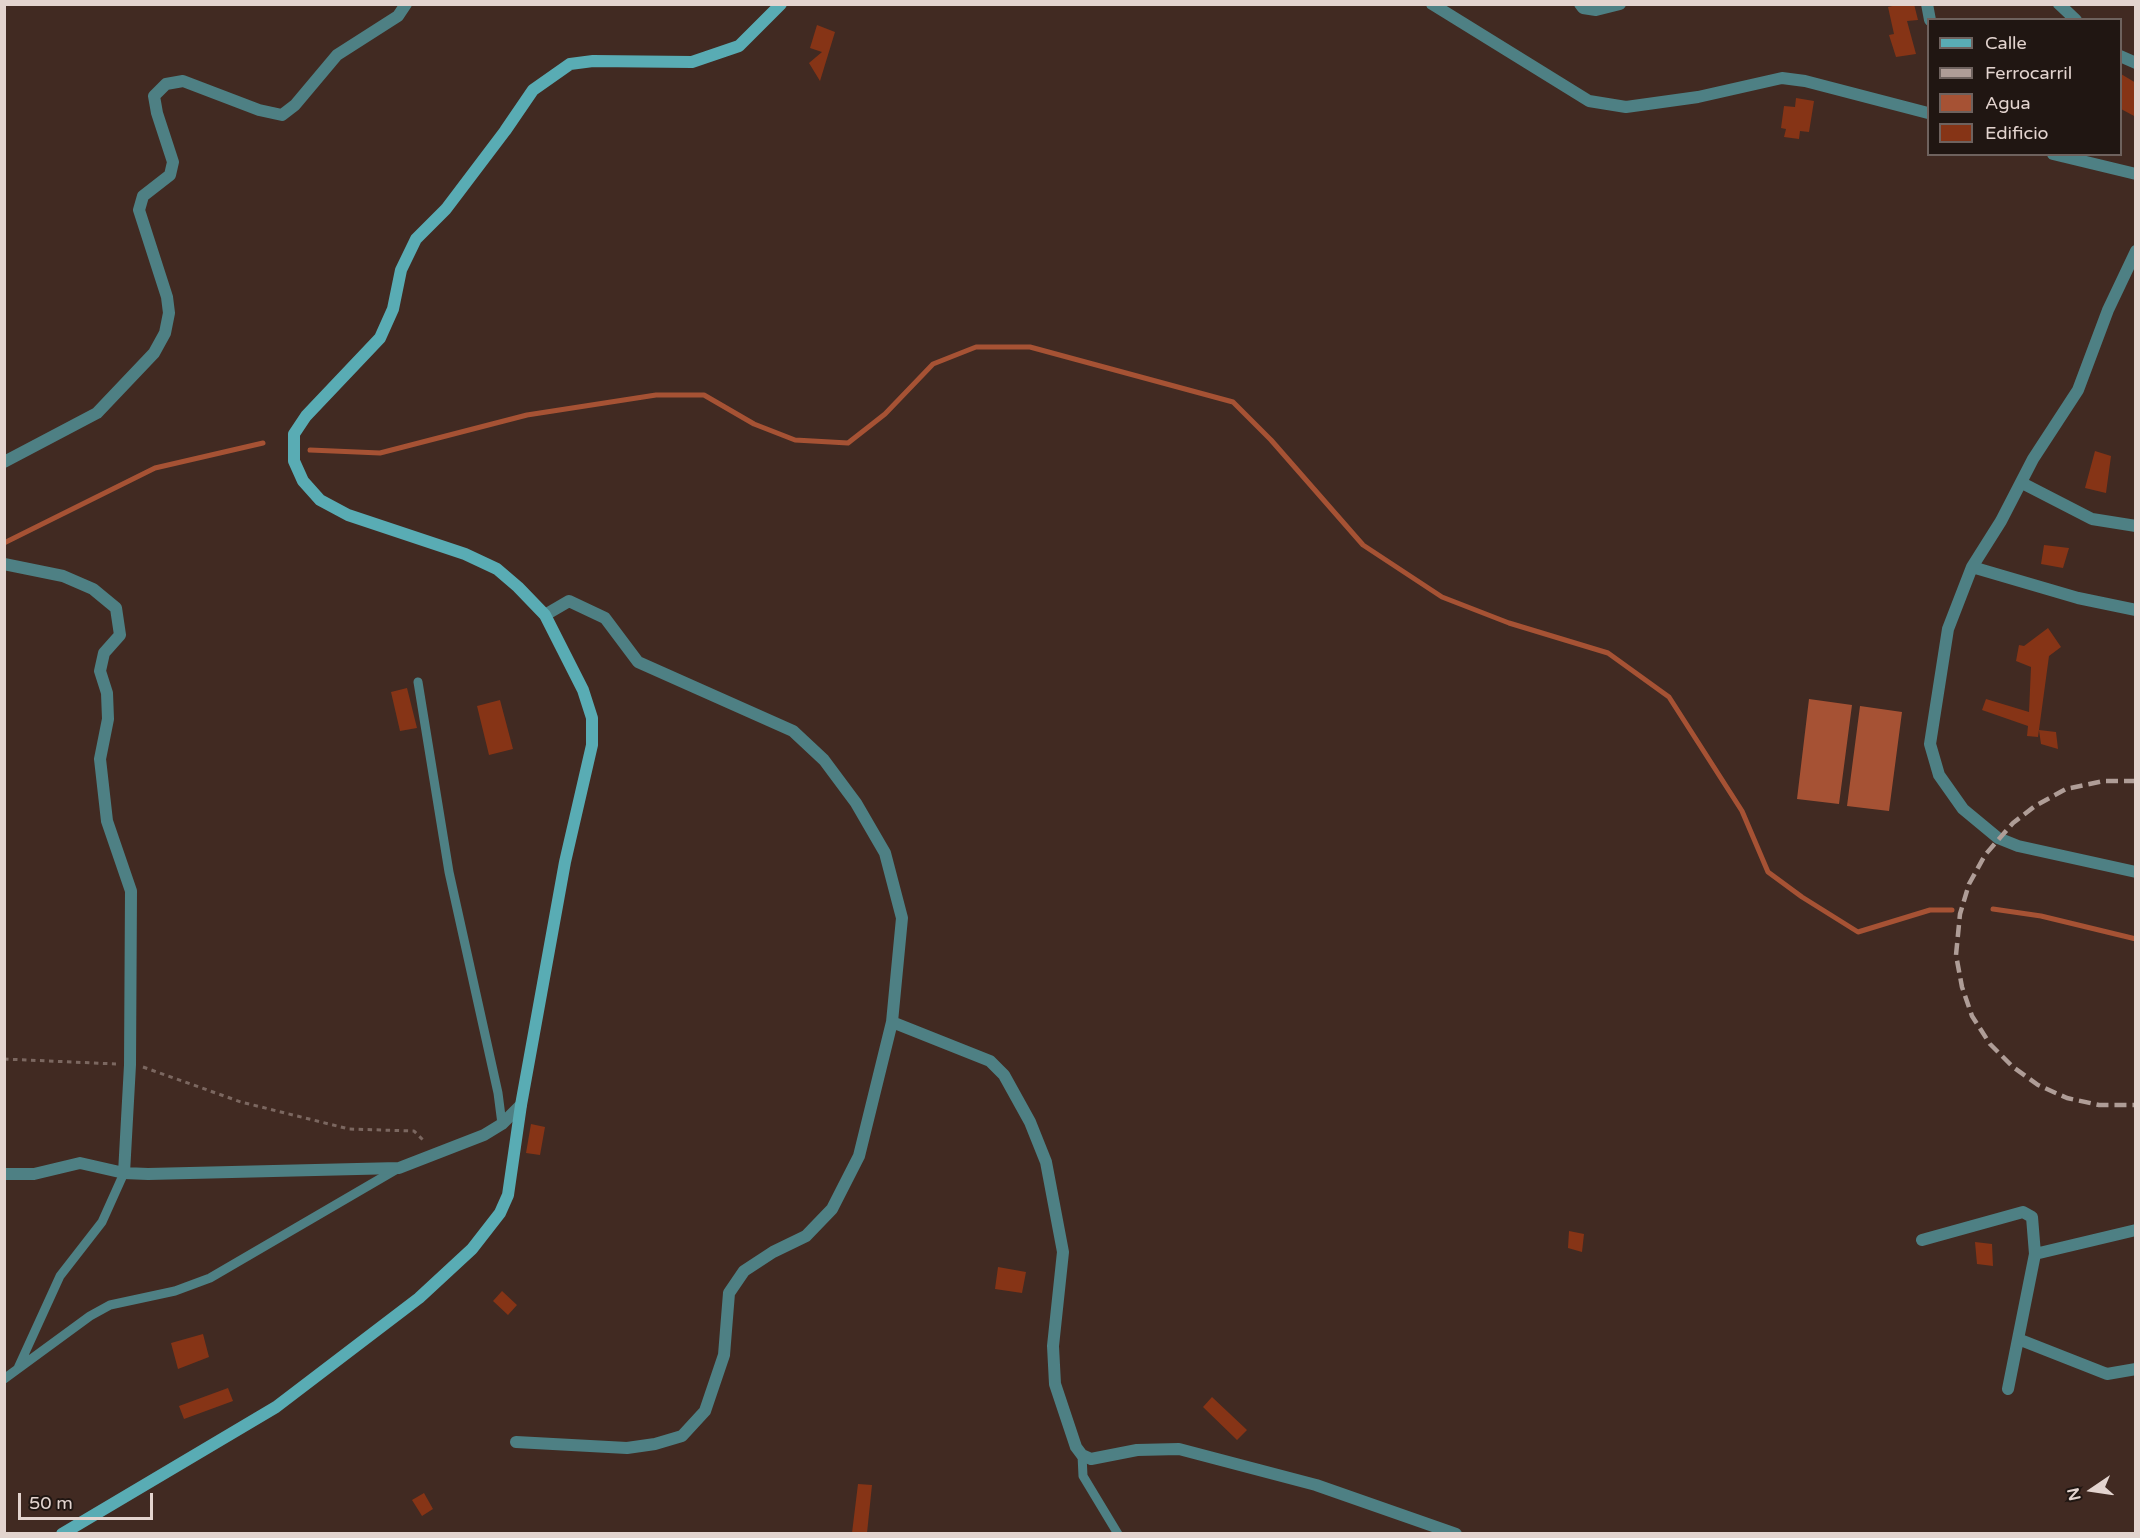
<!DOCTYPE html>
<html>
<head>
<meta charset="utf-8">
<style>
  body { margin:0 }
  #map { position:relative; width:2140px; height:1538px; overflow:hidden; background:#412a22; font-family:"Varela Round",sans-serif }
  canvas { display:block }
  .frame { position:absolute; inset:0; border:6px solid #e3d4cf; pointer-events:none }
  .legend { position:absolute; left:1927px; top:18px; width:195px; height:138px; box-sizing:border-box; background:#201612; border:2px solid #6e625e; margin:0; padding:8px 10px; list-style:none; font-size:18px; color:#e3d4cf }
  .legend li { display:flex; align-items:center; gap:12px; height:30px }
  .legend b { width:30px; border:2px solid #6e625e }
  .north { position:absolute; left:2062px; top:1460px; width:60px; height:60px; -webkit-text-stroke:4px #201612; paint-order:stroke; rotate:257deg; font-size:16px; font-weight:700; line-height:24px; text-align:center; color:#e3d4cf }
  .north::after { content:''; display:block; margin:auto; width:21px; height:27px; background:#e3d4cf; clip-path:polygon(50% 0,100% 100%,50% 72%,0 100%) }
  .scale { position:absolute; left:18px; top:1493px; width:135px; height:27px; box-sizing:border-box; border:3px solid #e3d4cf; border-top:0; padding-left:8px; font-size:18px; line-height:21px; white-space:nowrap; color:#e3d4cf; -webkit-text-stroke:4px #201612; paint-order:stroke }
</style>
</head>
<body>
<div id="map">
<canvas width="2140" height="1538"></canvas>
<div class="frame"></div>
<ul class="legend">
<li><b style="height:8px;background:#59acb4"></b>Calle</li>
<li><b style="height:8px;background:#af9d97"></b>Ferrocarril</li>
<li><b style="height:16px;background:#a65234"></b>Agua</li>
<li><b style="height:16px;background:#863416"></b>Edificio</li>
</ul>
<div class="north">N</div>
<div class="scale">50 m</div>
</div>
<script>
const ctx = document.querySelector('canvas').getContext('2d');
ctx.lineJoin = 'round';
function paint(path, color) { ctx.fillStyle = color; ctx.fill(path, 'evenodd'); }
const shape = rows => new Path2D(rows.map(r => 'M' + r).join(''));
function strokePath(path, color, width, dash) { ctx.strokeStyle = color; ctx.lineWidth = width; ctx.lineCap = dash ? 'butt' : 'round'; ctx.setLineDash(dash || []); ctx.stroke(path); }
paint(shape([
  [1809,699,1852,705,1839,804,1797,799],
  [1860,706,1902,712,1889,811,1847,806]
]), '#a65234');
strokePath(shape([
  [310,450,380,453,527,415,656,395,704,395,754,424,795,440,848,443,885,414,933,364,976,347,1030,347,1233,402,1271,440,1363,545,1442,597,1509,623,1608,653,1669,697,1742,811,1768,872,1802,897,1858,932,1930,910,1952,910],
  [4,543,155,468,263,443],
  [1993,909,2041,916,2136,939]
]), '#a65234', 5);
paint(shape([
  [1901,4,1914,4,1918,20,1907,21,1916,54,1896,57,1889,35,1894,34,1888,7],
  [817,25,835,32,820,81,809,63,822,52,810,48],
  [2121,74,2136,83,2136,117,2121,109],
  [1796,98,1814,101,1809,132,1800,131,1799,139,1784,137,1786,129,1781,128,1784,106,1795,107],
  [2095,451,2111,456,2106,493,2085,488],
  [2044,545,2069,548,2063,568,2041,564],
  [2048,628,2061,647,2049,656,2038,737,2027,736,2028,726,1982,710,1986,699,2029,712,2031,667,2016,661,2019,645,2024,646],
  [407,688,417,728,400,731,391,692],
  [500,700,513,749,489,755,477,706],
  [2039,730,2056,732,2058,749,2041,744],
  [531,1124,545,1127,540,1155,526,1153],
  [1569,1231,1584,1234,1582,1252,1568,1248],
  [1975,1242,1992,1244,1993,1266,1977,1264],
  [998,1267,1026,1272,1022,1293,995,1289],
  [502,1291,517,1305,508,1315,493,1301],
  [203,1334,209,1357,178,1369,171,1343],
  [228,1388,233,1401,184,1419,179,1406],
  [1212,1397,1247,1430,1237,1440,1203,1407],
  [858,1484,872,1485,867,1533,852,1533],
  [424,1493,433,1509,422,1516,412,1500]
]), '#863416');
strokePath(shape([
  [4,1059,116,1064],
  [143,1067,241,1102,349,1129,414,1131,425,1142]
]), '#7b6760', 3, [4.5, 4.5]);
strokePath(shape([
  [418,682,449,872,498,1093,502,1124],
  [18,1368,60,1276,102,1222,124,1173],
  [4,1379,90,1316,110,1305,175,1291,210,1278,397,1169],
  [1082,1455,1083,1476,1118,1534]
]), '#4e8084', 9);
strokePath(shape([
  [1432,4,1589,101,1626,107,1698,97,1782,78,1805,81,1928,113],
  [1580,4,1583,8,1596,10,1620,4],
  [1927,4,1930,20],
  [2059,4,2076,20],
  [2120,56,2136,63],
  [2053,154,2136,174],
  [4,462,97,413,154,353,165,333,169,313,167,297,139,210,143,196,170,175,173,162,157,113,154,96,166,84,183,81,259,110,282,115,295,105,337,55,398,16,406,4],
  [2022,483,2092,519,2136,526],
  [4,564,63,576,93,589,116,608,120,635,104,653,100,671,107,693,108,719,100,759,107,821,131,891,130,1065,124,1173],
  [1972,567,2001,521,2033,459,2078,390,2108,310,2136,251],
  [2136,610,2078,598,1972,567,1948,629,1930,744,1939,775,1963,809,1998,838,2018,846,2136,872],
  [545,615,569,601,605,618,638,662,793,731,824,760,856,803,885,853,902,918,892,1022,990,1061,1004,1075,1030,1122,1046,1162,1063,1252,1053,1346,1055,1384,1076,1447,1082,1455,1091,1459,1137,1450,1179,1449,1316,1485,1456,1534],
  [4,1174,34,1174,80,1163,124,1173,148,1174,399,1168,484,1135,502,1124,521,1105],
  [1922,1240,2023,1212,2032,1217,2035,1254],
  [2018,1339,2107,1374,2136,1369],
  [2008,1389,2035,1254,2136,1230],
  [516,1442,627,1448,655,1444,682,1436,705,1411,724,1355,729,1293,744,1271,773,1252,806,1236,832,1209,859,1156,892,1022]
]), '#4e8084', 12);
strokePath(shape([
  [62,1534,276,1407,419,1298,472,1249,500,1213,508,1195,521,1105,565,862,592,745,592,718,583,690,545,615,518,587,497,569,465,554,348,515,320,500,303,481,294,461,294,434,306,416,380,338,393,309,401,270,416,239,446,209,505,131,533,90,570,64,593,61,692,62,739,46,781,4]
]), '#59acb4', 12);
strokePath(shape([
  [2136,781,2104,781,2066,789,2035,806,2013,823,1985,855,1969,884,1960,914,1956,955,1962,987,1972,1016,1990,1044,2013,1067,2038,1085,2067,1098,2099,1105,2136,1105]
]), '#af9d97', 4.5, [12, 6]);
</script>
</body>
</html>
